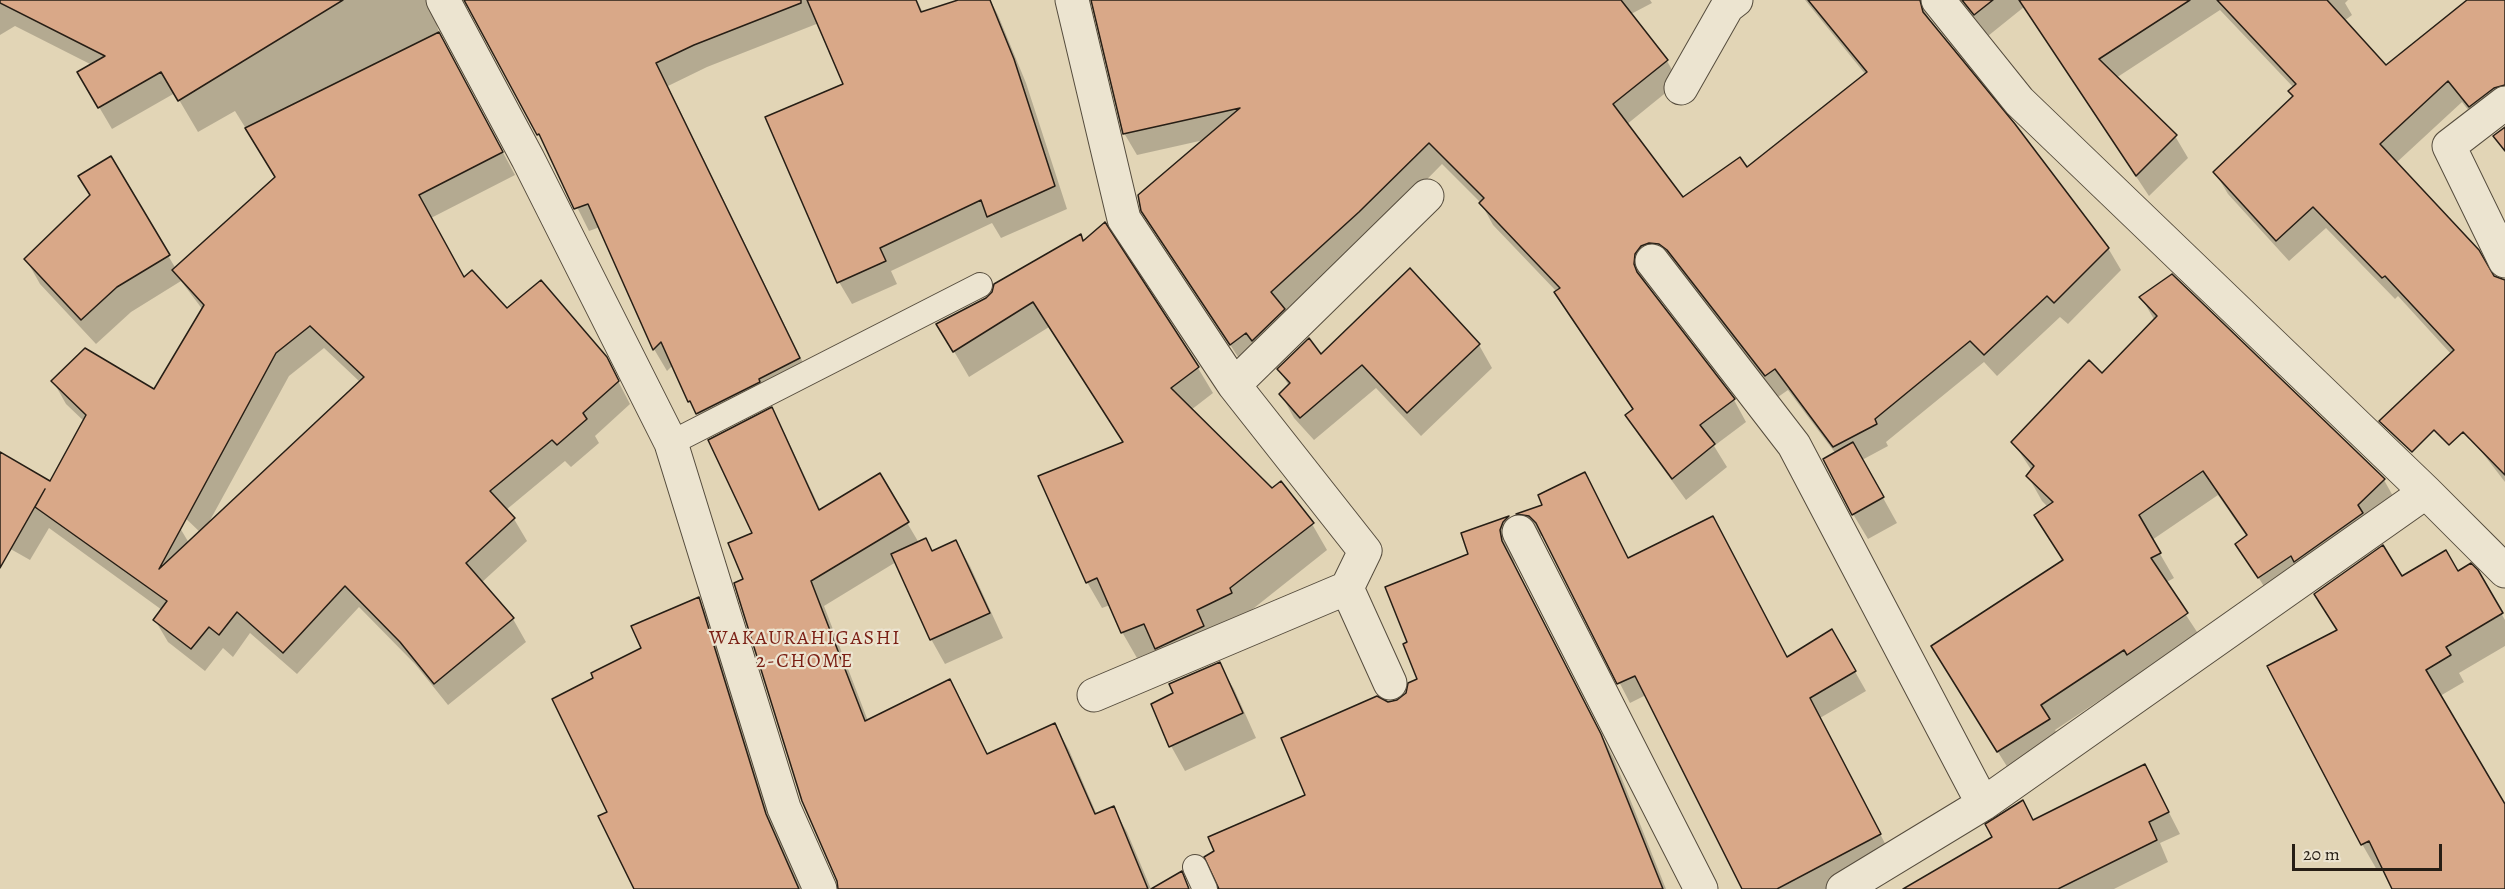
<!DOCTYPE html>
<html>
<head>
<meta charset="utf-8">
<style>
  body { margin:0 }
  #map { position:relative; width:2505px; height:889px; overflow:hidden; background:#e2d5b6; font-family:Alegreya,serif }
  canvas { display:block }
  .scale { position:absolute; left:2292px; top:844px; width:150px; height:27px; box-sizing:border-box; border:3px solid #261e15; border-top:0; padding-left:8px; font-size:18px; line-height:21px; white-space:nowrap; color:#261e15; -webkit-text-stroke:4px #ece4d0; paint-order:stroke }
</style>
</head>
<body>
<div id="map">
<canvas width="2505" height="889"></canvas>
<div class="scale">20 m</div>
</div>
<script>
const ctx = document.querySelector('canvas').getContext('2d');
ctx.lineJoin = 'round';
function paint(path, color) { ctx.fillStyle = color; ctx.fill(path, 'evenodd'); }
const shape = rows => new Path2D(rows.map(r => 'M' + r).join(''));
function strokePath(path, color, width, dash) { ctx.strokeStyle = color; ctx.lineWidth = width; ctx.lineCap = dash ? 'butt' : 'round'; ctx.setLineDash(dash || []); ctx.stroke(path); }
function write(font, color, halo, rows, align = 'center') {
  ctx.font = font + ' Alegreya,serif'; ctx.lineWidth = 4.5; ctx.setLineDash([]); ctx.textBaseline = 'middle'; ctx.strokeStyle = halo; ctx.fillStyle = color; for (const [text, x, y, turn = 0] of rows) {
    ctx.save(); ctx.translate(x, y); ctx.rotate((+turn || 0) * Math.PI / 180); ctx.textAlign = isNaN(turn) ? turn : align; if (halo) ctx.strokeText(text, 0, 0); ctx.fillText(text, 0, 0); ctx.restore();
  }
}
paint(shape([
  [0,0,917,0,923,13,963,0,990,0,998,15,1026,83,1067,209,1001,238,992,223,891,271,897,284,852,304,839,282,845,84,819,23,707,67,668,86,812,381,702,423,673,365,667,371,654,349,600,227,589,231,552,157,472,11,468,7,458,3,436,22,439,33,515,175,431,218,464,278,507,310,606,358,630,404,595,436,599,443,571,467,565,461,506,510,514,519,527,541,481,583,513,619,526,642,448,705,415,664,359,607,297,674,250,633,233,657,223,648,205,671,168,642,155,620,162,610,49,528,30,560,0,543,0,454,51,483,180,528,189,543,202,534,66,404,53,381,155,391,203,310,181,281,131,312,96,344,40,284,26,259,91,196,110,158,176,269,276,177,235,111,198,132,175,93,112,129,79,73,92,65,15,26,0,35],
  [324,348,360,382,208,524,289,376],
  [1093,0,1650,0,1652,3,1631,14,1667,61,1679,82,1626,125,1683,199,1746,169,1866,75,1805,0,1904,0,1919,2,1932,23,2108,248,2121,270,2068,324,2060,317,1997,376,1984,362,1886,442,1888,446,1862,460,1897,523,1868,539,1853,514,1836,454,1788,390,1778,397,1681,271,1672,265,1646,277,1645,286,1734,400,1746,422,1714,446,1727,467,1686,500,1640,437,1627,416,1634,411,1568,314,1556,293,1557,292,1493,225,1481,203,1442,164,1244,366,1143,211,1204,140,1137,155,1124,133],
  [1953,0,2348,0,2345,3,2352,15,2344,21,2386,67,2469,0,2505,0,2505,110,2482,128,2462,102,2396,163,2491,275,2505,281,2505,482,2440,398,2451,354,2398,296,2395,299,2326,228,2289,261,2228,194,2215,172,2294,97,2290,91,2294,88,2220,10,2116,78,2175,136,2188,158,2149,196,2024,7,1988,36],
  [1084,243,1198,368,1213,393,1191,410,1272,490,1312,524,1327,550,1171,674,1157,650,1137,658,1122,632,1110,605,1102,608,1087,582,1124,443,1049,327,969,377,938,324,987,299],
  [2141,297,2384,480,2398,505,2274,602,2237,544,2247,537,2218,495,2152,540,2174,578,2165,583,2201,638,2139,674,2055,730,2063,745,2013,776,1947,671,2064,561,2048,507,2042,501,2028,476,2032,471,2013,442,2102,375,2155,321],
  [1479,345,1492,368,1421,436,1376,388,1314,440,1294,418,1281,394,1289,386,1279,369,1321,356],
  [771,409,785,434,821,511,879,475,919,543,926,540,933,552,956,541,970,566,1003,638,945,664,931,639,896,562,824,606,868,721,949,681,988,755,1055,725,1069,750,1097,815,1113,808,1127,832,1151,889,840,889,745,580],
  [1544,506,1787,659,1832,631,1866,691,1820,718,1891,855,1826,889,1744,889,1646,695,1630,703,1546,540,1542,536,1529,534,1518,515],
  [1508,518,1521,541,1513,555,1515,565,1614,759,1666,889,1219,889,1307,796,1389,703,1398,702,1419,680,1409,643,1470,555,1463,534],
  [2477,571,2505,620,2505,646,2459,673,2464,682,2440,696,2505,807,2505,889,2394,889,2382,867,2377,870,2362,844,2338,631,2402,578],
  [698,599,713,624,780,840,801,889,635,889,609,812,595,679,643,649],
  [1219,664,1234,689,1256,738,1185,771,1171,746,1175,694],
  [2145,766,2180,834,2160,843,2168,862,2114,889,1933,889,2033,821]
]), '#0003');
const building = shape([
  [0,0,343,0,178,101,161,72,98,108,77,72,105,56,0,3,0,0],
  [464,0,801,0,801,3,694,45,656,63,800,358,759,379,760,382,696,414,690,401,688,402,661,342,653,350,588,204,574,209,539,134,537,135,464,0],
  [807,0,916,0,921,12,958,0,990,0,1014,59,1055,186,987,217,981,200,880,248,886,261,837,283,765,117,843,84,807,0],
  [1091,0,1621,0,1668,60,1613,104,1683,197,1740,157,1747,167,1867,72,1808,0,1920,0,1923,12,2015,124,2109,248,2054,303,2047,296,1984,355,1970,341,1875,419,1877,424,1833,447,1775,369,1765,376,1667,250,1659,244,1649,243,1641,246,1635,254,1634,264,1637,272,1735,399,1700,425,1715,444,1672,479,1625,415,1633,409,1554,292,1560,288,1479,203,1484,198,1429,143,1359,212,1271,292,1285,309,1252,341,1246,333,1230,345,1141,211,1138,195,1240,108,1123,134,1091,0],
  [1962,0,1993,0,1974,15,1962,0],
  [2019,0,2190,0,2099,59,2177,135,2136,176,2019,0],
  [2217,0,2327,0,2386,65,2467,0,2505,0,2505,85,2494,88,2469,107,2448,81,2380,144,2479,250,2494,276,2505,280,2505,475,2463,432,2449,445,2434,430,2412,452,2379,421,2454,350,2385,276,2382,278,2313,207,2276,241,2213,172,2293,96,2288,91,2296,84,2217,0],
  [439,32,503,152,419,195,464,277,472,270,507,308,541,280,607,357,619,381,583,413,587,419,557,445,552,440,490,491,515,518,466,563,514,618,434,684,400,642,345,586,283,653,237,612,219,635,209,627,191,649,153,620,167,601,35,507,45,489,0,568,0,452,50,481,86,415,51,381,85,348,154,389,204,305,172,270,275,177,245,128,439,32],
  [310,326,364,377,159,569,276,353,310,326],
  [2505,127,2505,151,2493,136,2505,127],
  [111,156,170,255,117,287,81,320,24,259,90,195,78,176,111,156],
  [1105,222,1199,367,1171,388,1272,488,1281,481,1314,523,1230,588,1232,593,1197,610,1204,626,1155,649,1144,624,1121,633,1097,578,1086,583,1038,476,1123,442,1033,302,953,352,936,324,986,298,992,292,994,284,1081,234,1083,241,1105,222],
  [1410,268,1480,344,1407,413,1362,365,1300,418,1279,394,1290,383,1277,369,1309,338,1321,354,1410,268],
  [2172,274,2385,479,2358,505,2363,513,2294,562,2291,556,2258,578,2235,544,2247,535,2203,471,2139,515,2161,553,2151,558,2188,613,2127,655,2124,650,2041,705,2050,719,1997,752,1931,646,2063,560,2034,515,2053,502,2026,476,2034,466,2011,442,2089,360,2102,373,2157,316,2139,297,2172,274],
  [772,407,819,510,880,473,909,522,811,581,865,721,950,679,987,754,1055,723,1095,814,1114,806,1148,889,838,889,837,881,802,801,734,583,743,579,728,543,752,533,708,440,772,407],
  [1853,442,1884,497,1852,515,1823,459,1853,442],
  [1585,472,1628,558,1713,516,1787,657,1832,629,1856,671,1810,698,1881,834,1777,889,1742,889,1635,676,1617,684,1536,523,1529,516,1516,514,1542,505,1538,495,1585,472],
  [1509,516,1503,522,1500,530,1502,541,1601,734,1663,889,1219,889,1204,857,1214,851,1208,837,1305,795,1281,738,1377,696,1388,702,1397,700,1406,693,1408,683,1417,679,1403,644,1407,642,1385,587,1468,554,1461,533,1509,516],
  [926,538,932,551,956,540,990,613,930,640,891,554,926,538],
  [2383,545,2402,576,2446,550,2458,571,2471,563,2478,570,2503,613,2446,647,2451,655,2426,670,2505,804,2505,889,2392,889,2369,841,2361,845,2267,666,2337,630,2314,594,2383,545],
  [699,597,766,814,799,889,634,889,598,816,607,812,552,699,593,678,591,673,641,648,631,626,699,597],
  [1220,662,1243,713,1169,747,1151,704,1173,693,1169,684,1220,662],
  [2145,764,2169,812,2149,822,2157,840,2058,889,1903,889,1992,837,1985,824,2023,800,2033,820,2145,764],
  [1182,871,1189,889,1151,889,1182,871]
]);
paint(building, '#d9a888');
strokePath(building, '#261e15', 1.5);
const lane = shape([
  [671,443,980,285],
  [1195,867,1205,889]
]);
const street = shape([
  [443,0,528,159,671,443,784,808,820,889],
  [1072,0,1124,219,1234,385],
  [1938,0,2019,101,2426,492,2505,571],
  [1681,88,1727,7,1736,0],
  [2505,103,2449,146,2505,261],
  [1652,261,1794,445,1983,804],
  [1519,532,1701,889],
  [1347,588,1365,551,1234,385,1427,196],
  [1094,695,1347,588,1390,683],
  [1843,889,1983,804,2426,492]
]);
strokePath(lane, '#554c3d', 26);
strokePath(street, '#554c3d', 35);
strokePath(lane, '#ece4d0', 24);
strokePath(street, '#ece4d0', 33);
ctx.letterSpacing = '1.5px';
write('20px', '#7a1f14', '#ece4d0', [
  ["WAKAURAHIGASHI",805,639],
  ["2-CHOME",805,662]
]);
ctx.letterSpacing = '0px';
</script>
</body>
</html>
